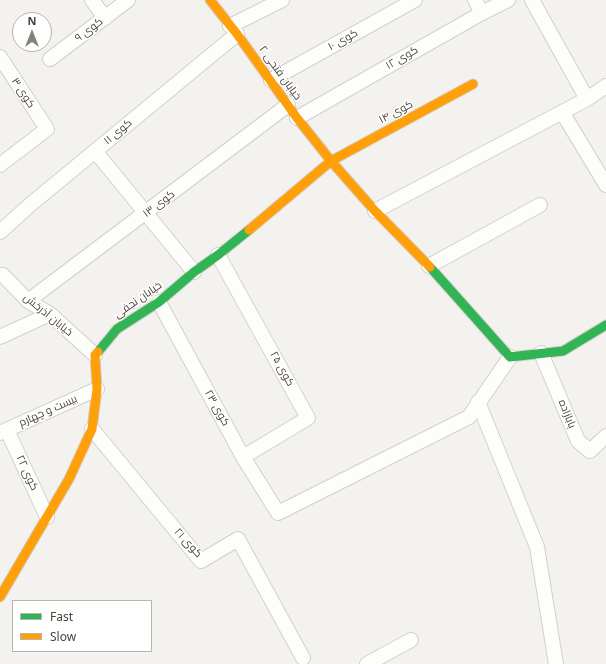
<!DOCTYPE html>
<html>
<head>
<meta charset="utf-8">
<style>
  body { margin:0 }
  #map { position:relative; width:606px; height:664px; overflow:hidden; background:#f4f2ee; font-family:"Noto Sans",sans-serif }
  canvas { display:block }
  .legend { position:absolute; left:12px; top:600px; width:140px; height:52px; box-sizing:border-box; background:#fff; border:1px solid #b7b4b0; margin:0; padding:5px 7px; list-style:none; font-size:12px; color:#4b4439 }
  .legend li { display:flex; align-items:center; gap:8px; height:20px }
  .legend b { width:20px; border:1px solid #b7b4b0 }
  .north { position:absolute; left:12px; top:12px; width:40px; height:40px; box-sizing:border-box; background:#fff; border:1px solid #b7b4b0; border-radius:50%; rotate:0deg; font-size:11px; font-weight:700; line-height:16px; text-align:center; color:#4b4439 }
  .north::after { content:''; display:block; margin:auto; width:14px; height:18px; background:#868178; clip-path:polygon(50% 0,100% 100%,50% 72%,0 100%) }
</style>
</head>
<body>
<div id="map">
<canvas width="606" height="664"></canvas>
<ul class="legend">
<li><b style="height:5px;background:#30b455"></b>Fast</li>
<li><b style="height:5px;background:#ff9f0a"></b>Slow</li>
</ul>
<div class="north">N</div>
</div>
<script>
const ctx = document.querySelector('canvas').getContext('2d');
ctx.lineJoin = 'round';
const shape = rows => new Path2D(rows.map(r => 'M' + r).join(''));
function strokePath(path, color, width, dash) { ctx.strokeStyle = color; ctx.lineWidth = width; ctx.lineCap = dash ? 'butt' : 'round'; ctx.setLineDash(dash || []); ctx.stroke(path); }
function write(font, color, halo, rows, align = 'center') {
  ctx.font = font + ' "Noto Sans",Cairo,sans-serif'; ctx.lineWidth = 3; ctx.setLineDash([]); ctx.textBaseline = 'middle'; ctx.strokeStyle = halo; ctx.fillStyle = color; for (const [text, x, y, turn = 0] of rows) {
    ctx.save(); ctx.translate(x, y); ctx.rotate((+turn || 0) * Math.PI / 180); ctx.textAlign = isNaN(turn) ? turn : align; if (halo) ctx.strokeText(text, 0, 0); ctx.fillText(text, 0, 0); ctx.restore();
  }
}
const street = shape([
  [92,0,105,18],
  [475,0,482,13],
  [532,0,587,99],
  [230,26,282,0],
  [0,57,47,129,0,165],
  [50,59,128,0],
  [271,80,415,0],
  [562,112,606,185],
  [297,118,482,13,508,0],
  [95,151,194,272],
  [375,211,587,99,606,86],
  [0,232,31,204,237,34],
  [218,255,308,418,243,457],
  [429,266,540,205],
  [0,275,3,275,28,301,50,314,95,355],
  [28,301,288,105],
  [159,302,243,457,278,513,469,417,510,357],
  [0,337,50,314],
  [541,353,578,441,590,451,606,436],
  [478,402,537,547,556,664],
  [92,429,201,561,238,539,303,658],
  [7,430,47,517],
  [0,433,97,389],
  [367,664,411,640]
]);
const fast = shape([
  [430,267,510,357,563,351,606,325],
  [98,352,117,329,159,302,194,272,218,255,249,230]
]);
const slow = shape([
  [210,0,237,34,297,118,331,161,375,211,430,267],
  [249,230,331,161,473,84],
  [0,597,69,479,92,429,97,389,95,355,98,352]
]);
strokePath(street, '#d2d0cb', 16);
strokePath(fast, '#d3cfc5', 11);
strokePath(slow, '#d3cfc5', 11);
strokePath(street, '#fdfdfc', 14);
strokePath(fast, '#30b455', 9);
strokePath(slow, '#ff9f0a', 9);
write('11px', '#4b4439', '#fff', [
  ["کوی ۹",89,30,-37],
  ["کوی ۱۰",343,40,-29],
  ["کوی ۱۲",402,58,-30],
  ["خیابان فتحی ۲",280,73,54],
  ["کوی ۳",23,93,57],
  ["کوی ۱۴",396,112,-28],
  ["کوی ۱۱",118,132,-40],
  ["کوی ۱۳",159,204,-37],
  ["خیابان نجفی",138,300,-35],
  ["خیابان آذرخش",48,315,39],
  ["کوی ۲۵",282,369,61],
  ["کوی ۲۳",217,408,61],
  ["بیست و چهارم",48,411,-24],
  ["بابازاده",567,414,68],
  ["کوی ۲۲",27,473,65],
  ["کوی ۲۱",188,543,47]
]);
</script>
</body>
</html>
